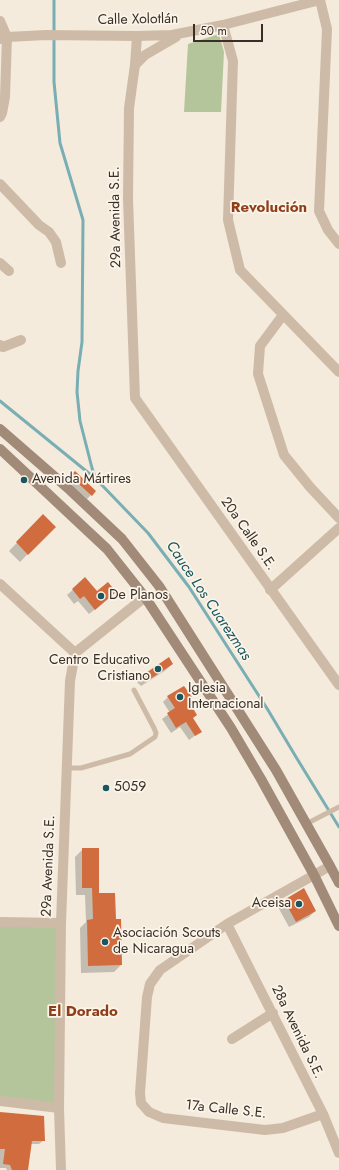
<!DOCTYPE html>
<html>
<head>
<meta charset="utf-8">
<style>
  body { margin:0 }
  #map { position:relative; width:339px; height:1170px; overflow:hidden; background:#f4ebdc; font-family:Jost,sans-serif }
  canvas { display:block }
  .scale { position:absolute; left:193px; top:24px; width:70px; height:18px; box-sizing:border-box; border:2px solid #3a2f28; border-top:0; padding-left:5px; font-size:12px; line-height:14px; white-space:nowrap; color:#3a2f28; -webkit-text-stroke:3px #fbf4e9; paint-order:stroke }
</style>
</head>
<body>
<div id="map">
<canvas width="339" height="1170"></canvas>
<div class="scale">50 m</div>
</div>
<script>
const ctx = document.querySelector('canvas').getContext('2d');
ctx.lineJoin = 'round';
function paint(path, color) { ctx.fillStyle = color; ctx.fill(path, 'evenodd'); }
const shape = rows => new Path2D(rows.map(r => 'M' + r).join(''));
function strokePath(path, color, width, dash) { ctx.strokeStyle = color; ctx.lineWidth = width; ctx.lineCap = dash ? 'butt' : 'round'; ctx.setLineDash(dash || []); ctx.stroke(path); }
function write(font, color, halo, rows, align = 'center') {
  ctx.font = font + ' Jost,sans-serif'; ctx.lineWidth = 3.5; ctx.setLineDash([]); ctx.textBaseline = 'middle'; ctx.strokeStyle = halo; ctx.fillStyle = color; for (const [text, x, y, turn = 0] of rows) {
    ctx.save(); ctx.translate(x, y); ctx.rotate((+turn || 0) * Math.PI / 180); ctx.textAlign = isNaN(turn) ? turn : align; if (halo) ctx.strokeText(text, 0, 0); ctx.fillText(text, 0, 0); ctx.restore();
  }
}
paint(shape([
  [219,34,224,52,221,112,184,112,188,44],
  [0,922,61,923,59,1108,0,1101]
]), '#b4c59b');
paint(shape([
  [75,472,95,491,87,499,67,480],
  [43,516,54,527,20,562,9,551],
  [85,579,97,592,109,598,89,614,78,601,74,604,67,595],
  [172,664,166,670,141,686,137,682,143,676],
  [184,687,192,719,200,732,189,740,180,727,171,733,162,719,170,713,163,702,168,697],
  [83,849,121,965,114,972,81,973,80,928,86,922,85,895,76,895,75,857],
  [304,889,315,911,309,917,289,927,278,907,284,900],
  [0,1112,44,1140,39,1144,31,1144,27,1170,7,1170,6,1168,0,1168]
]), '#0003');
strokePath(shape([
  [54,0,54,82,60,143,83,220,82,342,78,371,77,392,80,421,92,468,95,477],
  [0,401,96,479,148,533,189,587,268,710,296,757,339,827]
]), '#78aeb4', 3);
paint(shape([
  [75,471,96,491,92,496,70,476],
  [43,514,56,527,28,555,16,542],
  [85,577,97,591,108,582,116,592,95,610,84,596,80,599,72,589],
  [169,657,173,664,147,681,143,675],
  [184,686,192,697,188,700,197,715,193,718,202,732,195,736,186,722,176,728,167,713,175,708,167,696],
  [82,848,99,848,99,893,115,893,116,919,121,919,122,965,88,966,87,920,93,919,92,888,82,888],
  [304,888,316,911,296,922,284,900],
  [0,1112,44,1116,45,1141,32,1141,28,1170,12,1170,10,1165,3,1164,5,1149,0,1149]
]), '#d16c3e');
strokePath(shape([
  [67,768,81,768,130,754,155,737,156,733,154,728,134,690],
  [306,824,339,807]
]), '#cebba7', 5);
strokePath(shape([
  [320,0,327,29,319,211,328,230,339,244],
  [223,25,233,61,228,220,240,270,339,372],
  [137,36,135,65,129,108,128,198,135,398,339,685],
  [0,117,2,113,5,97,7,37],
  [0,184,39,225,49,232,56,242,61,263],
  [0,263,9,271],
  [283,315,260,346,258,374,284,455,310,487,339,518],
  [0,345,3,347,21,340],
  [0,584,75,653],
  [270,590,339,528],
  [0,922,61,923],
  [227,924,323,1114,339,1153],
  [232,1039,273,1013],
  [0,1101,59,1108],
  [323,1114,283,1128,265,1130,163,1118,149,1112,141,1103,140,1093,147,997,150,984,160,970,227,924,330,866],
  [61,1170,59,1108,61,923,70,681,75,653,145,597]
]), '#cebba7', 10);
strokePath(shape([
  [0,21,7,37],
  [0,39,7,37,46,35,137,36,172,35,223,25,320,0],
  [135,65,145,55,176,37]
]), '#cebba7', 10);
strokePath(shape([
  [0,429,70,490,122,539,159,586,276,770,330,866,339,883],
  [0,449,107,549,145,597,231,728,261,779,314,875,339,926]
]), '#a28a78', 10);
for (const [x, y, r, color] of [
  [24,480,4,"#19565f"],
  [101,596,4,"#19565f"],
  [158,669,4,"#19565f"],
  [180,697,4,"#19565f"],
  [106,788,4,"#19565f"],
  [299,904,4,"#19565f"],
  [105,942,4,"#19565f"]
]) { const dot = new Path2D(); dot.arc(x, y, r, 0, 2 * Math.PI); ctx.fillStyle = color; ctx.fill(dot); strokePath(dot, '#fbf4e9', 1.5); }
write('14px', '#3a2f28', '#fbf4e9', [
  ["Calle Xolotlán",138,20,-1],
  ["29a Avenida S.E.",116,217,-91],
  ["20a Calle S.E.",248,534,55],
  ["29a Avenida S.E.",49,866,-88],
  ["28a Avenida S.E.",297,1032,64],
  ["17a Calle S.E.",226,1110,6]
]);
write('14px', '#3a2f28', '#fbf4e9', [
  ["Avenida Mártires",32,480],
  ["De Planos",109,596],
  ["Centro Educativo",150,661,"right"],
  ["Cristiano",150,677,"right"],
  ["Iglesia",188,689],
  ["Internacional",188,705],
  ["5059",114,788],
  ["Aceisa",291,904,"right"],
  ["Asociación Scouts",113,934],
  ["de Nicaragua",113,950]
], 'left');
write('bold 15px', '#903e19', '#fbf4e9', [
  ["Revolución",269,208],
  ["El Dorado",83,1012]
]);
write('italic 15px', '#19565f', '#fbf4e9', [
  ["Cauce Los Cuarezmas",208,601,56]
]);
</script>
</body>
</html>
